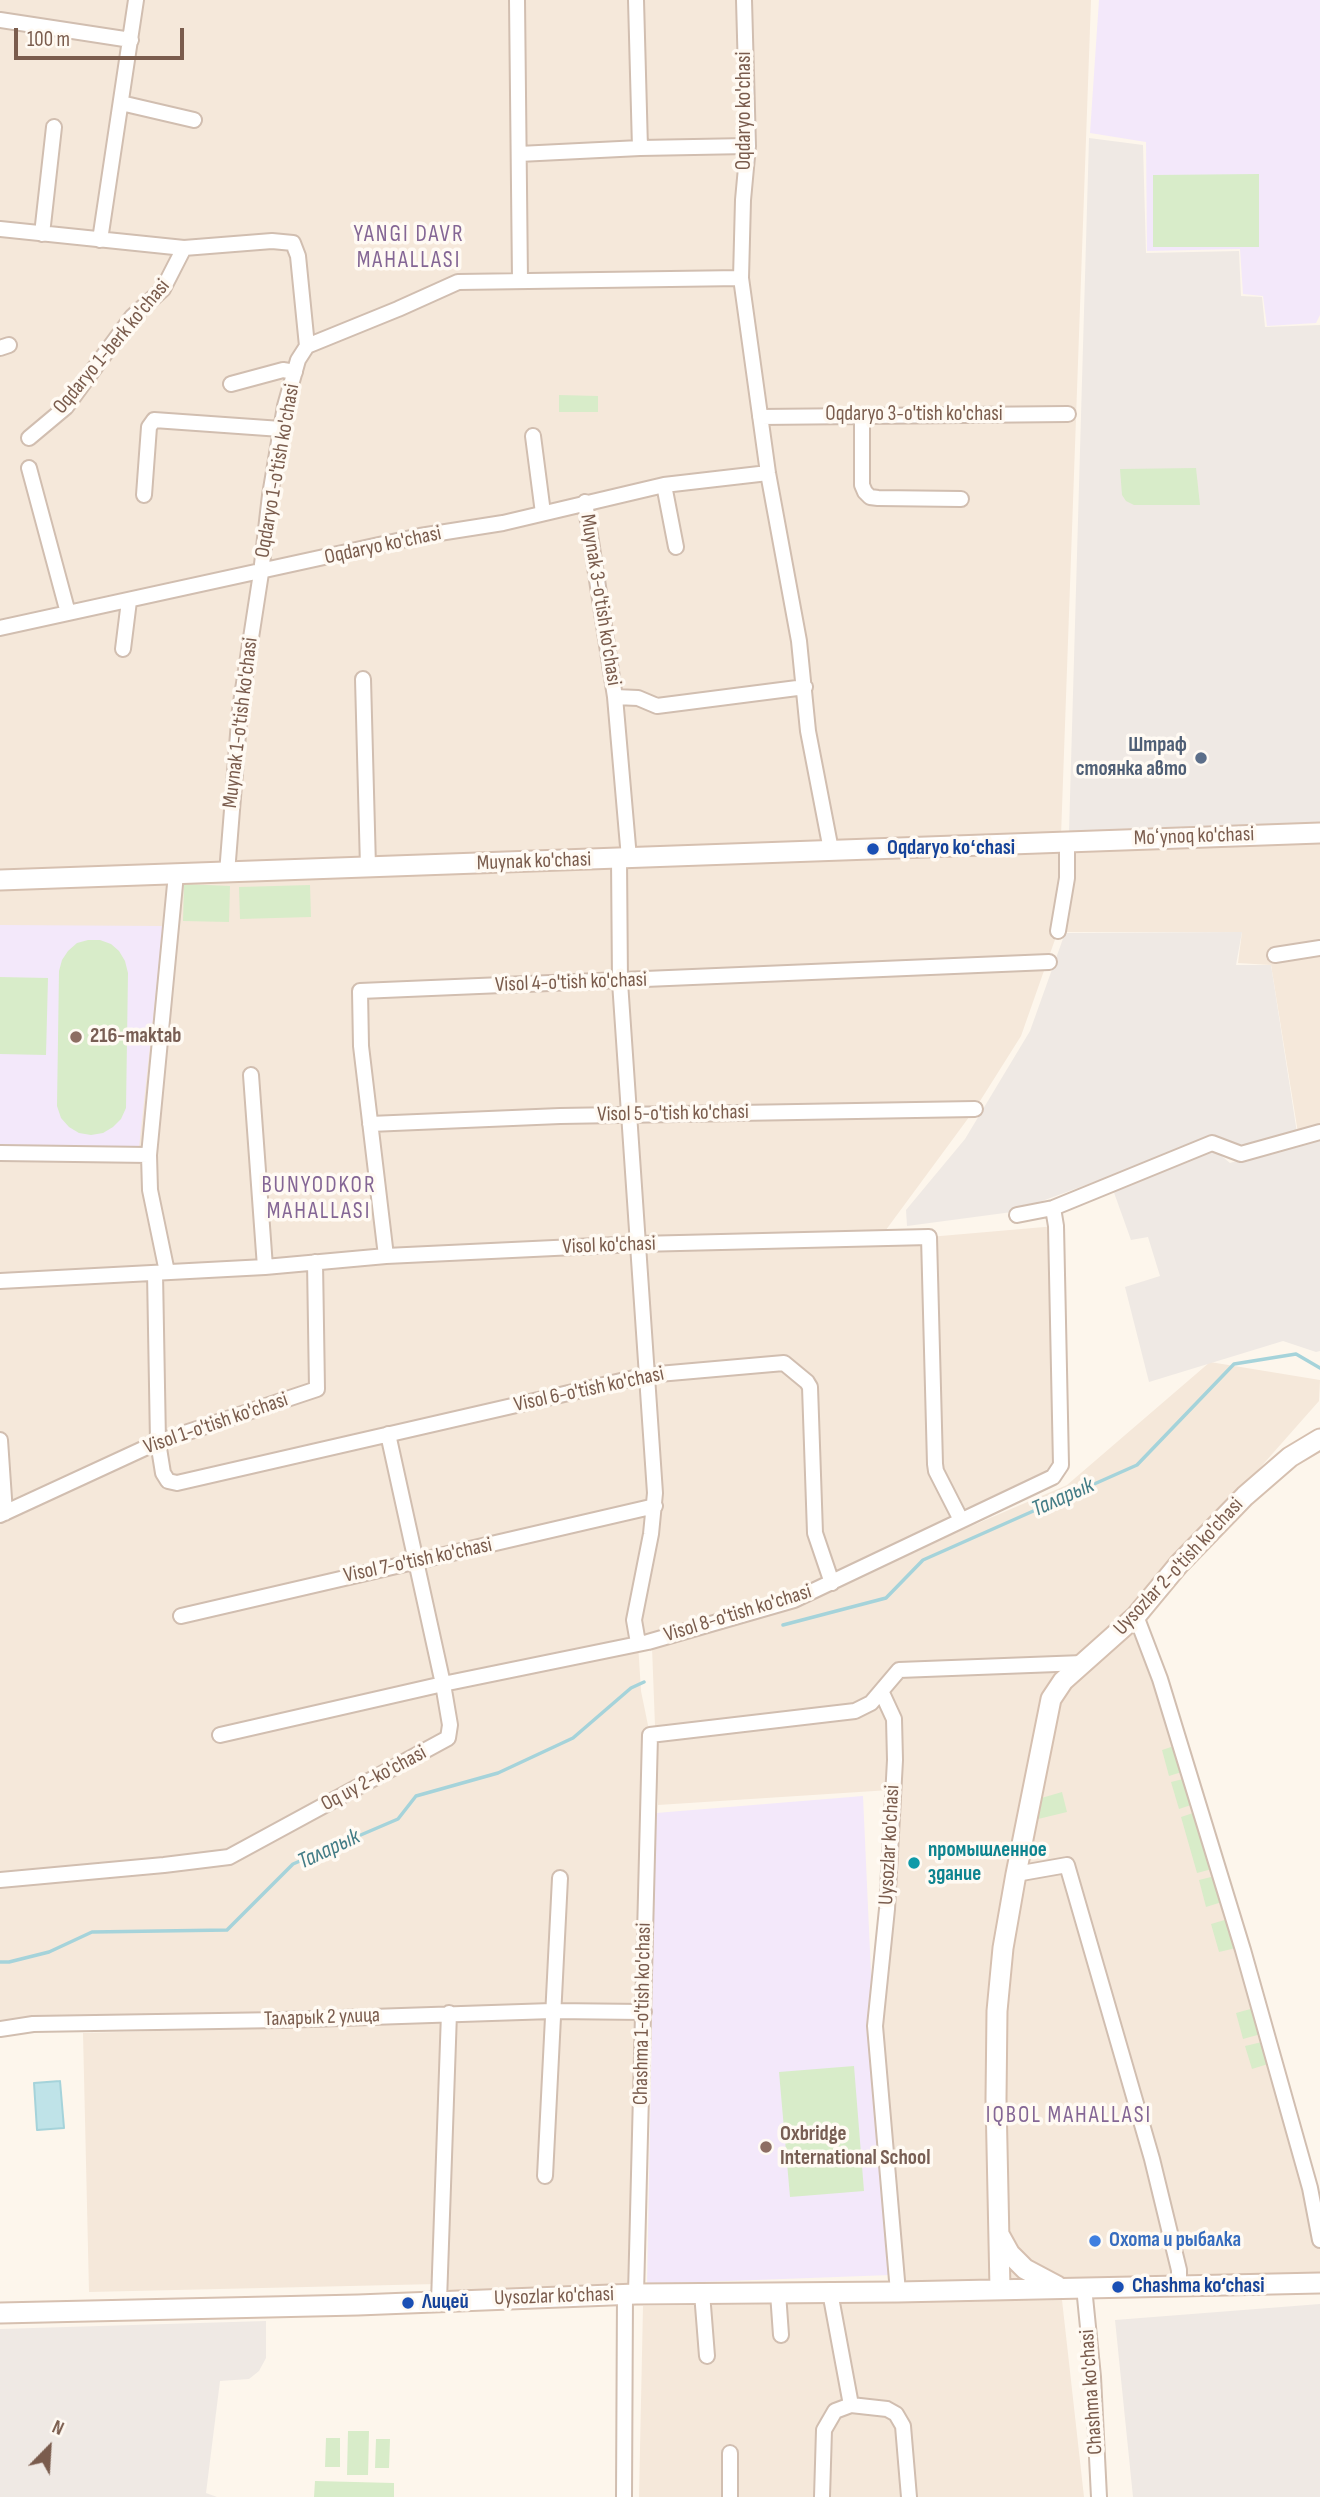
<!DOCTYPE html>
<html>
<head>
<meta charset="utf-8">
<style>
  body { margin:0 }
  #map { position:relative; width:1320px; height:2497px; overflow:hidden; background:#fdf6ec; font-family:"Sofia Sans Condensed",sans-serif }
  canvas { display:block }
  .north { position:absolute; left:14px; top:2413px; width:70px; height:70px; -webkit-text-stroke:5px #fffaf3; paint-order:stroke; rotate:24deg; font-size:19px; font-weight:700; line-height:28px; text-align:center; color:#7a5c4d }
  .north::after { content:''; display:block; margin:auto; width:24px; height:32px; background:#7a5c4d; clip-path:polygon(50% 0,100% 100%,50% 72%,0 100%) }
  .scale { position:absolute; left:14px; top:28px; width:170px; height:32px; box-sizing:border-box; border:4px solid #7a5c4d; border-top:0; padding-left:9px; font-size:21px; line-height:24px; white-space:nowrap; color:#7a5c4d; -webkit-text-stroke:5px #fffaf3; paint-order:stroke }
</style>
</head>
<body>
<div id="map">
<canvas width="1320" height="2497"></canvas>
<div class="north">N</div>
<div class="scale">100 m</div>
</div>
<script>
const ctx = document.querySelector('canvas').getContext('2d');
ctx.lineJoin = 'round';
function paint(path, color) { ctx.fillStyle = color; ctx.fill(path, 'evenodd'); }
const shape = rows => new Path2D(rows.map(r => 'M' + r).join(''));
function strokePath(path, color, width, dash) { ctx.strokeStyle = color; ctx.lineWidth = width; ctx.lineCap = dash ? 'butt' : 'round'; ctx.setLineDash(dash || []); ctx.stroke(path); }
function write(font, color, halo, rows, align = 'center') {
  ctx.font = font + ' "Sofia Sans Condensed",sans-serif'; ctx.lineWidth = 7; ctx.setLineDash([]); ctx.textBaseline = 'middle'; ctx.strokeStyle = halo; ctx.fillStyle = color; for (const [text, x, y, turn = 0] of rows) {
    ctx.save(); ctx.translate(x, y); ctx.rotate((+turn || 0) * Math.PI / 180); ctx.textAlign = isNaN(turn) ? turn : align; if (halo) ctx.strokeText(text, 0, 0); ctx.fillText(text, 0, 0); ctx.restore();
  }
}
paint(shape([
  [0,0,1091,0,1061,836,1067,841,1058,931,1021,1036,975,1109,880,1238,929,1237,1056,1226,1056,1474,832,1583,638,1643,641,1691,650,1735,636,2294,439,2301,449,2014,0,2029],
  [1320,839,1320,1128,1298,1133,1271,965,1238,963,1242,932,1066,932,1077,847],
  [1210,1362,1320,1380,1319,1401,1137,1607,1320,2195,1320,2273,904,2286,882,2036,890,1790,658,1805,652,1647,857,1575,1067,1485],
  [447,2023,437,2284,89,2292,83,2033],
  [1062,2300,1084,2497,639,2497,643,2306]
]), '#f5e8da');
paint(shape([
  [1089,138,1143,145,1146,253,1239,251,1241,296,1262,297,1265,327,1320,325,1320,825,1069,832],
  [1242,932,1236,965,1271,965,1297,1133,1238,1149,1217,1137,1012,1212,907,1226,906,1210,965,1139,1030,1031,1065,933],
  [1320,1135,1320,1351,1316,1352,1283,1341,1149,1382,1125,1287,1160,1276,1148,1237,1131,1240,1112,1187,1212,1148,1230,1163],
  [1320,2304,1320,2497,1133,2497,1115,2320],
  [266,2321,266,2358,259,2371,249,2379,220,2381,206,2493,217,2497,0,2497,0,2329]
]), '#efe9e4');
paint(shape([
  [1099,0,1320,0,1320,315,1316,323,1267,326,1263,296,1243,294,1240,249,1147,251,1146,142,1090,133],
  [0,925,163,926,139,1148,0,1148],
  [863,1796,873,2018,891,2275,647,2284,656,1813]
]), '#f3e8fa');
paint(shape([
  [1259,174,1259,247,1153,247,1153,175],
  [559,395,598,396,598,412,559,412],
  [1196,468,1200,505,1134,505,1126,501,1122,495,1120,469],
  [184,884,230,886,229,922,183,921],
  [310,885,311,917,240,919,239,887],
  [88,940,100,940,111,944,119,951,125,961,128,973,126,1108,121,1119,113,1127,103,1133,91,1135,79,1133,69,1127,61,1118,57,1106,59,971,62,960,68,951,77,943],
  [0,977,48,978,46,1055,0,1054],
  [1177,1745,1185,1771,1169,1776,1162,1750],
  [1187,1778,1194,1804,1179,1809,1171,1782],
  [1062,1792,1067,1812,1034,1820,1038,1799],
  [1196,1812,1212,1869,1197,1873,1181,1817],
  [1215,1876,1222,1902,1206,1907,1199,1880],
  [1228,1919,1236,1948,1219,1952,1211,1924],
  [1254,2008,1261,2034,1243,2039,1236,2013],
  [1262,2042,1268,2064,1252,2069,1245,2046],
  [854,2066,864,2191,790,2197,779,2072],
  [348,2431,369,2431,368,2475,347,2475],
  [326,2438,340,2438,340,2467,325,2467],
  [376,2439,390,2439,389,2468,375,2468],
  [315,2481,394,2483,394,2497,314,2497]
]), '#d8ecc9');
const water = shape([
  [60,2081,64,2128,37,2130,34,2083,60,2081]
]);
paint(water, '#bfe3e8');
strokePath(water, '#a5d3da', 2);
strokePath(shape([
  [783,1625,886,1598,923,1560,1137,1465,1234,1364,1296,1354,1320,1368],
  [0,1962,9,1962,49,1952,92,1932,227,1930,293,1864,398,1819,416,1796,498,1773,573,1738,631,1688,644,1682]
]), '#a5d3da', 3.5);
const street = shape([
  [517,0,520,280],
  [636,0,640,148],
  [744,0,748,146,743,200,741,278,768,473,799,641,808,731,831,850],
  [0,20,131,40],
  [121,103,194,120],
  [519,154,640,148,748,146],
  [0,229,184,248,272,241,293,243,298,256,307,346],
  [42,234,54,127],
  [100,240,136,0],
  [0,348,9,345],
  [231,384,283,370,295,372],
  [862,415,862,485,865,492,870,497,878,498,961,499],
  [760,417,1068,414],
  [533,436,543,513],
  [29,438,66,407,132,317,163,289,184,248],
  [29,468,68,613],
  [664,485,676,547],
  [144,495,149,427,154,420,281,429],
  [585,502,615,697,629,858],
  [0,628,420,536,503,523,664,485,768,473],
  [123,649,129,601],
  [363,679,368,867],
  [615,697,638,698,657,706,805,687],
  [619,859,620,982,655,1493,651,1534,634,1620,638,1643],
  [227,873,240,709,261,573,270,495,285,406,298,360,307,346,398,309,458,282,741,278],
  [1058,931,1067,878,1067,841],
  [1275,955,1320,948],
  [251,1075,265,1267],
  [370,1124,560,1116,975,1109],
  [0,1153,149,1155],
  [1017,1215,1053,1208,1212,1143,1241,1154,1320,1132],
  [386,1256,361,1046,360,991,1049,962],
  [167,1272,150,1190,149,1155,176,874],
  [155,1273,158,1442,163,1473,168,1481,177,1483,647,1375,784,1363,807,1382,810,1387,815,1533,832,1583],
  [0,1281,265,1267,386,1256,638,1244,929,1237,935,1464,936,1471,961,1520],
  [0,1440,5,1513],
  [0,1515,158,1442,317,1389,315,1262],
  [181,1616,655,1506],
  [1136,1616,1160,1679,1243,1950,1310,2188,1320,2240],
  [882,1693,894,1719,895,1760,887,1909,875,2026,898,2292],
  [220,1735,443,1684,648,1642,794,1600,1053,1477,1061,1465,1056,1226,1053,1208],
  [1016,1874,1067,1865,1152,2159,1179,2270,1179,2285],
  [0,1880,164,1865,229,1857,448,1738,450,1725,443,1684,388,1434],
  [0,2029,33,2024,281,2020,552,2011,644,2012],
  [545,2176,560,1878],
  [1084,2287,1093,2377,1099,2497],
  [830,2292,851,2405],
  [702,2293,707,2356],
  [778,2293,781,2335],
  [636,2294,650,1735,855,1711,871,1703,899,1670,1083,1663],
  [439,2301,449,2013],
  [624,2497,625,2294],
  [730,2497,730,2453],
  [822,2497,824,2430,835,2411,851,2405,887,2409,896,2414,903,2426,909,2497]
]);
const secondary = shape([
  [0,880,1320,833],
  [1000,2236,1010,2254,1025,2269,1057,2286],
  [1000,2289,996,2099,997,2011,1003,1948,1016,1874,1051,1699,1063,1681,1136,1616,1179,1564,1245,1496,1290,1457,1320,1439],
  [0,2313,358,2305,636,2294,898,2292,1320,2283]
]);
strokePath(street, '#d1beb0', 18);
strokePath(secondary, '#d6c0b0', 23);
strokePath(street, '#fff', 14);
strokePath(secondary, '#fff', 19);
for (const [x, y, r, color] of [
  [1201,758,7,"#5c6f8a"],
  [873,849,7,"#1a4fb4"],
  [76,1037,7,"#8d6e63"],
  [914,1863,7,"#0f9aa8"],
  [766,2147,7,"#8d6e63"],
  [1095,2241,7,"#3f7fe0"],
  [1118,2287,7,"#1a4fb4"],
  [408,2303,7,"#1a4fb4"]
]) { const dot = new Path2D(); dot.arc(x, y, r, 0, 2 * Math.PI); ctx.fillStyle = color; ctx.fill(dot); strokePath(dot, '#fffaf3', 2.5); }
write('21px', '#7a5c4d', '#fffaf3', [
  ["Oqdaryo ko'chasi",745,111,-90],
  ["Oqdaryo 1-berk ko'chasi",112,347,-50],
  ["Oqdaryo 3-o'tish ko'chasi",914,415],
  ["Oqdaryo 1-o'tish ko'chasi",278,471,-80],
  ["Oqdaryo ko'chasi",383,546,-12],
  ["Muynak 3-o'tish ko'chasi",600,600,81],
  ["Muynak 1-o'tish ko'chasi",241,723,-83],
  ["Moʻynoq ko'chasi",1194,837,-2],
  ["Muynak ko'chasi",534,862,-2],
  ["Visol 4-o'tish ko'chasi",571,983,-2],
  ["Visol 5-o'tish ko'chasi",673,1114,-1],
  ["Visol ko'chasi",609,1246,-2],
  ["Visol 6-o'tish ko'chasi",589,1390,-12],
  ["Visol 1-o'tish ko'chasi",216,1424,-19],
  ["Visol 7-o'tish ko'chasi",418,1561,-12],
  ["Uysozlar 2-o'tish ko'chasi",1179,1567,-47],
  ["Visol 8-o'tish ko'chasi",738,1614,-17],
  ["Oq uy 2-ko'chasi",374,1779,-28],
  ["Uysozlar ko'chasi",890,1845,-87],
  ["Chashma 1-o'tish ko'chasi",643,2014,-89],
  ["Таларык 2 улица",322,2018,-2],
  ["Uysozlar ko'chasi",554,2297,-2],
  ["Chashma ko'chasi",1092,2392,-94]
]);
write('bold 21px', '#4e5e75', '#fffaf3', [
  ["Штраф",1187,746],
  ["стоянка авто",1187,770]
], 'right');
write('bold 21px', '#164399', '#fffaf3', [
  ["Oqdaryo koʻchasi",887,849],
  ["Chashma ko‘chasi",1132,2287],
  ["Лицей",422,2303]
], 'left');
write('bold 21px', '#785e54', '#fffaf3', [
  ["216-maktab",90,1037],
  ["Oxbridge",780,2135],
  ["International School",780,2159]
], 'left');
write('bold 21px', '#0d838f', '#fffaf3', [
  ["промышленное",928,1851],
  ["здание",928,1875]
], 'left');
write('bold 21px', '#366cbe', '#fffaf3', [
  ["Охота и рыбалка",1109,2241]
], 'left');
ctx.letterSpacing = '2px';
write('23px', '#846695', '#fffaf3', [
  ["YANGI DAVR",409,235],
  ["MAHALLASI",409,261],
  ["BUNYODKOR",319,1186],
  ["MAHALLASI",319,1212],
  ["IQBOL MAHALLASI",1069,2116]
]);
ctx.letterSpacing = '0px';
write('italic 23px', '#437c86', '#fffaf3', [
  ["Таларык",1063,1498,-24],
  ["Таларык",329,1850,-25]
]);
</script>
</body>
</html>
